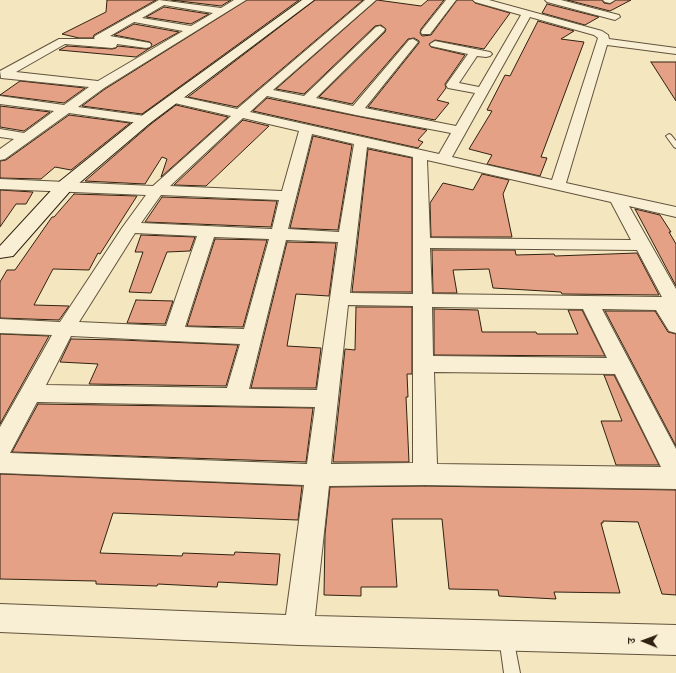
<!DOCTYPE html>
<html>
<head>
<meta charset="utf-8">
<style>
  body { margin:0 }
  #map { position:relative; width:676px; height:673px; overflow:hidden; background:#f4e6bf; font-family:"IM FELL Great Primer","Noto Serif Devanagari",serif }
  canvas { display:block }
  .north { position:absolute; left:624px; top:621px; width:40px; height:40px; -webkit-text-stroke:3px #f8efd5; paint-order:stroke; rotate:271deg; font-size:11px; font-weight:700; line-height:16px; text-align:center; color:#302211 }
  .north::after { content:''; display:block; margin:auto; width:14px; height:18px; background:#302211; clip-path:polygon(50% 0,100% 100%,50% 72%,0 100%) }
</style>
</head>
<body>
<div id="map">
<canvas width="676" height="673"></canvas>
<div class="north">उ</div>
</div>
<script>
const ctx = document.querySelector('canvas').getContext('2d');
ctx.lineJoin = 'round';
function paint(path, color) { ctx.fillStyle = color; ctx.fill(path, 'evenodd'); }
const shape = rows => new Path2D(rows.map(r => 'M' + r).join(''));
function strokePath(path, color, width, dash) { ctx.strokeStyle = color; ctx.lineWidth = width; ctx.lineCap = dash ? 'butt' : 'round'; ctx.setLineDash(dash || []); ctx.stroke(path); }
const building = shape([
  [107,0,156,0,94,35,93,38,79,38,62,34,106,12,107,0],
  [171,0,231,0,221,6,171,0],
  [247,0,299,0,142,114,82,106,105,89,247,0],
  [315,0,363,0,237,107,188,97,315,0],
  [377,0,421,6,428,0,444,0,421,29,420,33,422,36,431,35,457,0,472,0,475,3,510,13,484,49,435,40,429,44,431,47,465,55,445,84,446,88,437,100,449,103,435,120,368,107,419,43,419,41,414,38,408,39,352,104,319,97,385,32,386,29,381,25,375,26,304,94,276,89,377,0],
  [567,0,602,0,604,3,610,4,616,0,631,0,610,11,567,0],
  [547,4,599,17,585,25,542,13,547,4],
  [164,7,209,14,191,24,146,17,164,7],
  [538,21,574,31,561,39,584,42,541,157,547,158,540,176,487,164,492,155,469,149,492,111,487,110,505,75,510,76,538,21],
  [134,24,179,32,150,48,152,44,150,42,114,35,134,24],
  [67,46,112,49,116,48,118,46,146,49,150,48,136,57,59,50,67,46],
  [651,62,676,62,676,101,651,62],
  [20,81,85,88,64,103,0,95,20,81],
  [267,98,356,116,427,130,418,140,423,142,418,148,253,111,267,98],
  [176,105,228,117,161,177,167,159,162,157,145,184,85,181,151,124,176,105],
  [0,106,50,112,24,131,0,127,0,106],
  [69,115,130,123,71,170,55,167,41,179,0,178,0,161,6,160,69,115],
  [243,120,269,126,206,186,174,185,243,120],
  [313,136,352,145,338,230,290,228,313,136],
  [368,149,412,158,412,292,352,292,368,149],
  [482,174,509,180,503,194,512,237,431,237,430,203,443,183,473,190,482,174],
  [0,190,33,192,26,204,16,204,0,227,0,190],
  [74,194,137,196,100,254,98,253,89,270,53,269,34,305,69,306,59,320,0,318,0,282,7,270,15,270,52,217,54,217,74,194],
  [162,197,277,201,271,227,145,222,162,197],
  [635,209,660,215,671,232,669,232,676,244,676,286,635,209],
  [141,235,195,237,190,251,167,252,151,293,129,292,143,252,135,252,141,235],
  [215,239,267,240,243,327,187,326,215,239],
  [287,242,336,243,329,296,296,294,287,346,321,348,316,388,251,388,287,242],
  [432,250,515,250,516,255,554,254,555,256,637,253,659,295,562,294,561,292,493,288,489,269,453,270,457,293,433,293,432,250],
  [136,300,173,301,165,324,127,323,136,300],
  [356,307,412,307,412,374,407,374,408,397,406,397,409,462,333,462,345,349,355,350,356,307],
  [434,309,478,310,482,332,536,332,537,334,578,334,568,310,582,310,605,356,434,355,434,309],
  [605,311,655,311,668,332,676,334,676,446,605,311],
  [0,334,49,336,0,424,0,334],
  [71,339,121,340,238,345,226,386,89,384,98,364,60,362,71,339],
  [604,375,614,375,659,465,616,465,601,421,622,421,604,375],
  [38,404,313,408,306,462,12,452,38,404],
  [0,474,302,486,298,520,113,513,100,553,182,556,183,553,234,555,235,552,280,554,277,585,218,582,217,587,158,584,157,586,96,584,96,581,0,579,0,474],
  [425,486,676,490,676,595,662,594,638,522,603,521,603,523,601,523,620,593,554,592,556,599,499,596,498,590,449,589,442,519,392,519,397,587,361,587,361,596,324,595,325,534,330,487,425,486]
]);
paint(building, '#e5a185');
strokePath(building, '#302211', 1);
const lane = shape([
  [669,134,671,135,676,141,676,148,674,147,666,136,669,134],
  [506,630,511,632,513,637,520,673,504,673,499,637,501,632,506,630]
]);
const street = shape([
  [159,0,221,8,234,0,246,0,104,88,78,107,145,116,150,117,152,120,150,123,145,124,69,113,5,159,0,160,0,149,14,139,0,137,0,129,24,133,54,111,0,104,0,96,64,105,89,87,1,78,0,71,59,39,95,39,94,38,95,36,159,0],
  [164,5,213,13,191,26,142,18,164,5],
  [134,22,183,31,98,81,16,72,65,44,112,48,116,47,117,44,146,48,150,47,151,45,150,43,110,36,134,22],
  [365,0,376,0,273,90,304,96,376,27,380,26,385,29,384,31,316,98,353,106,409,40,413,39,418,42,365,108,456,126,475,93,448,88,446,85,468,54,431,46,430,44,435,41,490,52,492,54,490,56,486,57,477,56,459,83,479,87,521,15,475,2,473,0,489,0,602,31,608,35,609,39,676,48,676,54,607,45,566,183,676,207,676,217,629,206,676,289,676,333,669,331,656,310,602,309,676,449,676,489,425,485,329,486,315,616,676,625,676,655,299,645,0,632,0,604,286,615,304,485,0,473,0,427,52,335,0,333,0,319,60,322,122,228,146,195,0,189,0,179,153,186,231,116,170,102,168,99,170,96,174,95,237,109,365,0],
  [530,17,594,35,598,38,552,180,452,157,530,17],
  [267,96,356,115,451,133,439,154,250,112,267,96],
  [243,118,299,131,282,191,170,186,243,118],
  [312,134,354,144,339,232,288,229,312,134],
  [367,147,413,157,413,294,350,293,367,147],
  [427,160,611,202,631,240,430,238,427,160],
  [161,195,279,200,272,229,141,223,161,195],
  [135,233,197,236,166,326,79,322,135,233],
  [214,237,269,239,244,329,185,327,214,237],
  [286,240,338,242,317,390,249,389,286,240],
  [430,248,637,250,662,297,432,294,430,248],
  [348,305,413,306,413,463,331,464,348,305],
  [432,307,583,309,607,358,433,356,432,307],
  [71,336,173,341,240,344,227,388,46,385,71,336],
  [434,372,615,374,661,467,437,464,434,372],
  [37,402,315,407,307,464,10,453,37,402],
  [446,0,456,0,430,34,422,34,421,32,422,30,446,0],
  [545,0,561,0,619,15,620,17,615,20,547,2,545,0],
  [603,0,615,0,610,3,605,2,603,0]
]);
const secondary = shape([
  [302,0,314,0,150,123,71,190,13,256,0,258,0,246,59,182,140,117,302,0]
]);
strokePath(lane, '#61533c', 2);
strokePath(street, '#61533c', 2);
strokePath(secondary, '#302211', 2);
paint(lane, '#f8efd5');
paint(street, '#f8efd5');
paint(secondary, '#f8efd5');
</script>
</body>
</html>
